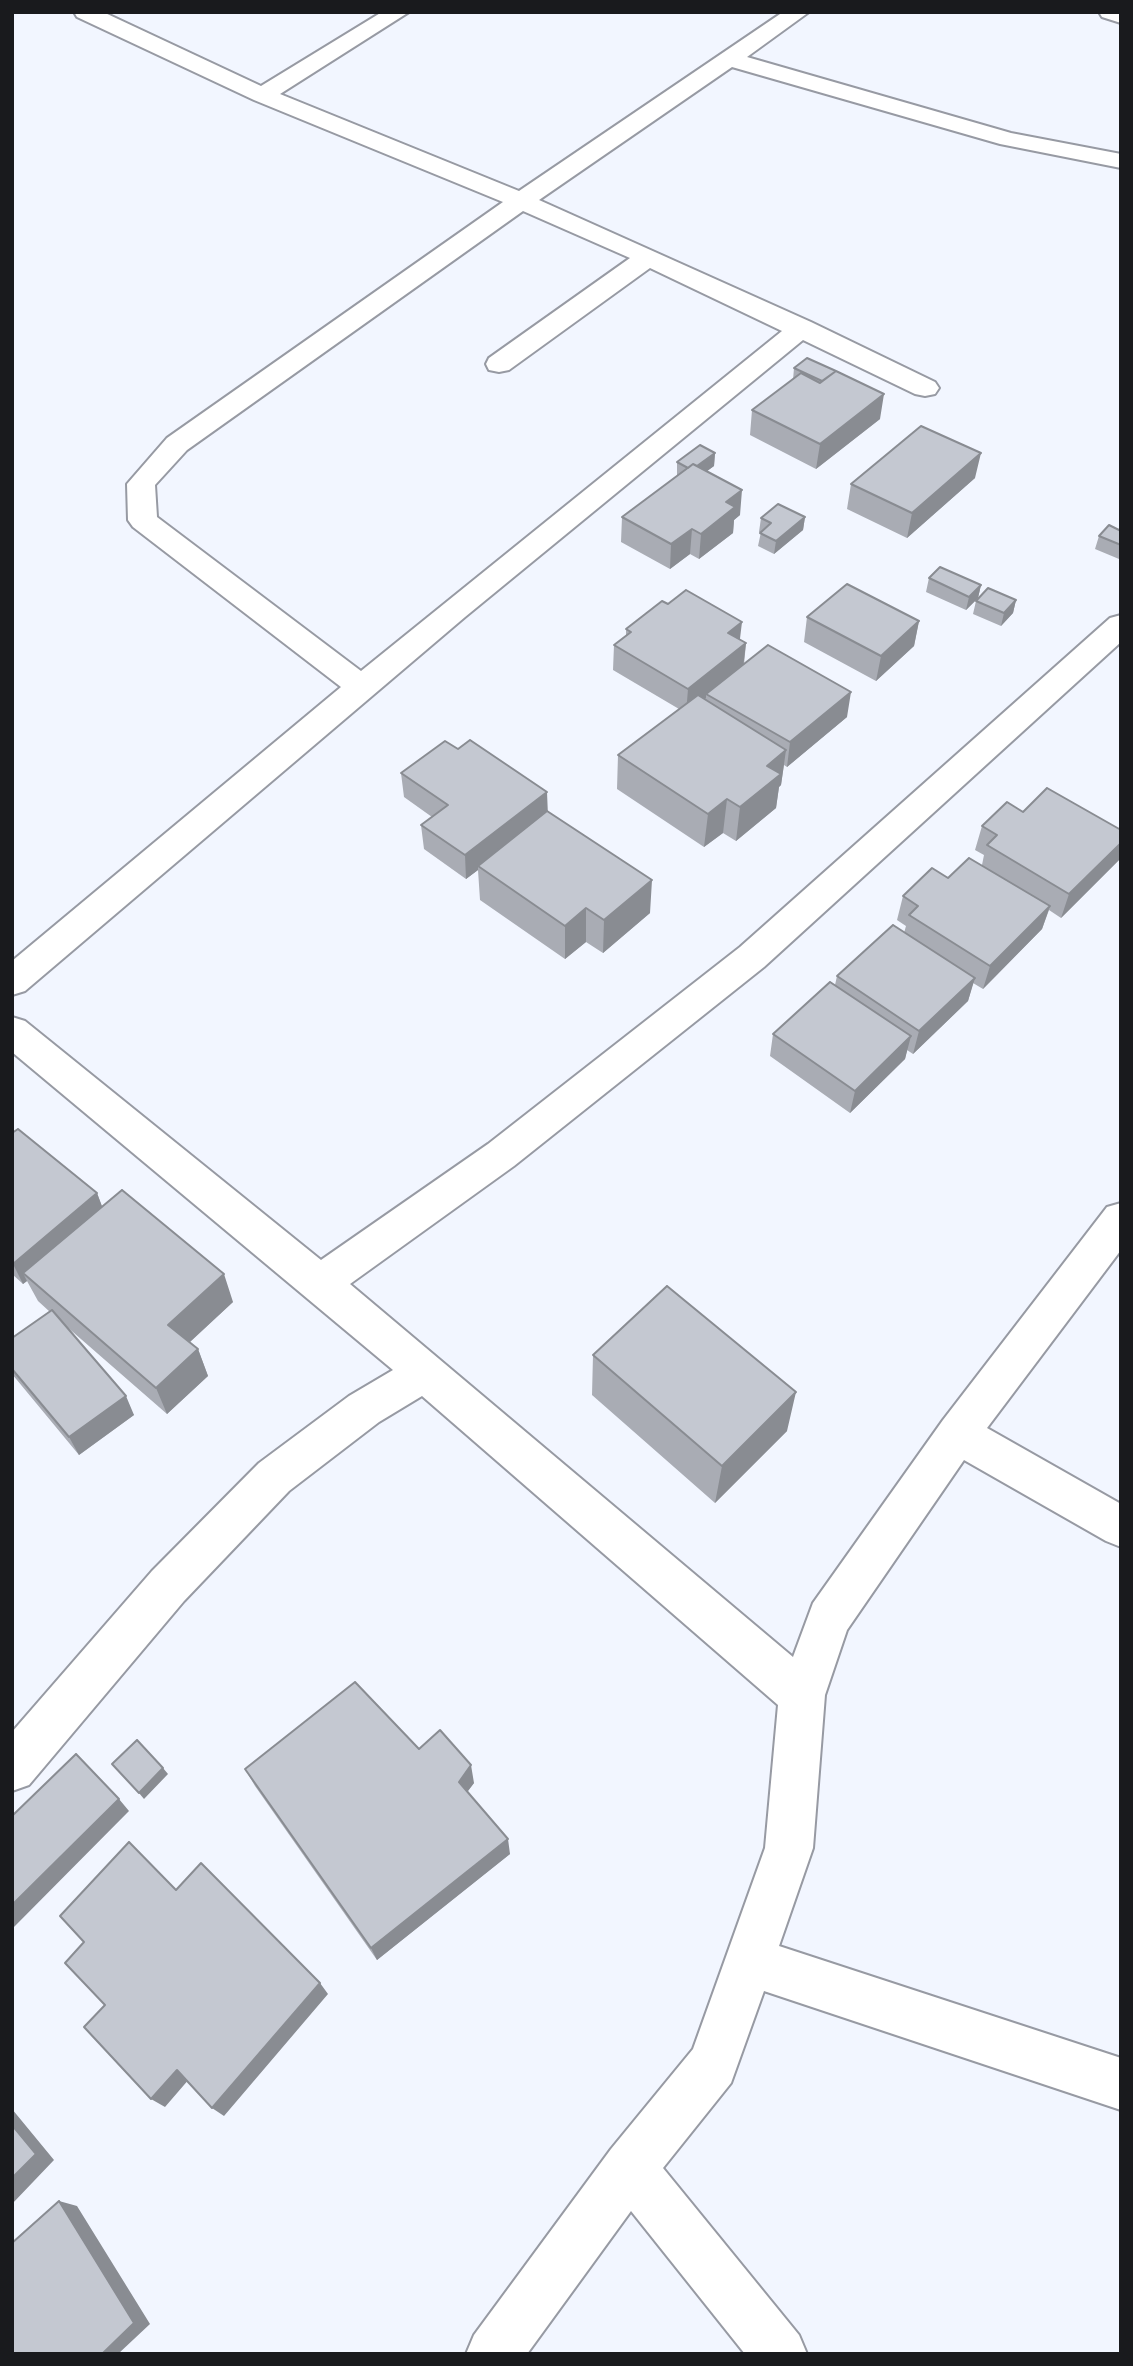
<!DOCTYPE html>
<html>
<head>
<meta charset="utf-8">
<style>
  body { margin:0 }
  #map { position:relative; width:1133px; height:2366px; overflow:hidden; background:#f2f6ff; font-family:"PT Serif",serif }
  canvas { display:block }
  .frame { position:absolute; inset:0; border:14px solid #191a1d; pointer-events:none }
</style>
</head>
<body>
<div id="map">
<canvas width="1133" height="2366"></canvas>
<div class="frame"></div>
</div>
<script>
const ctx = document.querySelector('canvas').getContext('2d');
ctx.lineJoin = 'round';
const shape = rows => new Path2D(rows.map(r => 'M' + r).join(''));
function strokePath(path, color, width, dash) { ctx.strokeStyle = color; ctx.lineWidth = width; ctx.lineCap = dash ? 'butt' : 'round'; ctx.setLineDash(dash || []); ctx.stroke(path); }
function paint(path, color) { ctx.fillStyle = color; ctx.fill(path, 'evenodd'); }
const minor = shape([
  [74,12,103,12,261,86,382,12,409,12,280,94,519,191,783,12,809,12,747,57,1011,133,1121,154,1121,168,1000,144,732,67,539,200,811,322,935,382,939,388,935,394,925,396,915,394,803,340,465,617,25,991,12,995,12,961,341,687,133,527,128,520,127,484,167,438,503,202,254,100,77,17,74,12],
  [523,211,630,258,489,358,486,364,489,370,499,372,509,370,650,268,782,331,361,671,157,517,155,485,187,450,523,211],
  [1099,12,1121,12,1121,23,1102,17,1099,12],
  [1121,615,1121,642,764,967,514,1166,350,1284,793,1657,813,1603,943,1420,1107,1207,1121,1203,1121,1250,987,1428,1121,1504,1121,1547,1106,1541,964,1460,847,1630,825,1695,813,1848,779,1946,1121,2058,1121,2110,764,1991,731,2083,663,2168,799,2335,807,2354,745,2354,631,2211,527,2354,466,2354,474,2335,611,2149,693,2049,765,1848,778,1705,422,1396,379,1422,289,1491,184,1601,29,1785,12,1791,12,1732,152,1571,259,1463,349,1396,393,1370,12,1052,12,1017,25,1021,321,1260,488,1144,740,947,1110,618,1121,615]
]);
strokePath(minor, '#979aa3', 4);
paint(minor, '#fff');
paint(shape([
  [807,358,880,419,816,469,750,435,752,410,793,380,794,368],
  [715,453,714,466,707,471,740,515,734,520,733,533,699,559,690,554,670,569,621,542,622,517,677,476,677,462],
  [975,478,907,538,847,509,851,484],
  [805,517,803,530,774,554,758,546,761,532,759,532,761,518],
  [1121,531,1121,557,1119,559,1095,549,1099,536],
  [929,578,981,585,978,598,966,610,926,592],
  [1016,600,1013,613,1001,626,973,614,976,601],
  [807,617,919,621,914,646,876,681,804,642],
  [626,629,740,640,746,643,744,665,847,717,787,767,784,765,781,785,779,787,776,808,736,841,723,833,704,847,617,789,618,755,679,709,613,670,614,645,626,636],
  [401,773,548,811,650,913,603,953,586,942,565,959,480,900,478,870,466,879,424,849,421,825,432,817,404,797],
  [1023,812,1121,830,1120,859,1061,918,1049,910,1042,929,983,989,973,983,968,1001,913,1054,907,1050,905,1059,850,1113,770,1056,773,1034,835,985,837,976,904,933,906,926,897,920,903,896,982,865,984,855,975,850,982,826],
  [12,1133,97,1193,102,1207,233,1302,189,1343,198,1349,208,1376,167,1414,66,1326,134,1415,79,1455,12,1374,12,1338,50,1312,38,1301,27,1281,23,1284,12,1274],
  [593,1355,787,1431,715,1503,592,1395],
  [419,1749,474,1783,467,1792,510,1854,377,1960,255,1786,245,1769]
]), '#a9acb4');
paint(shape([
  [884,394,880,419,816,469,820,444],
  [715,453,714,466,691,483,692,470],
  [981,453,975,478,907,538,912,513],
  [742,490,740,515,734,520,733,533,699,559,701,534,726,502],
  [805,517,803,530,774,554,776,541],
  [692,529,690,554,670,569,671,544],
  [981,585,978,598,966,610,969,597],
  [1016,600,1013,613,1001,626,1004,613],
  [919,621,914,646,876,681,881,656],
  [742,622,739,647,728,633],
  [746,643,743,668,706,694,706,698,686,714,688,689],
  [851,692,847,717,787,767,790,742],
  [786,750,781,785,779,787,776,808,736,841,740,807,767,766],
  [547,792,548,816,478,866,478,870,466,879,465,855],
  [727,799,723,833,704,847,708,814],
  [1121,843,1120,859,1061,918,1069,894],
  [652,880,650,913,603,953,604,920],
  [1050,906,1042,929,983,989,990,966],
  [586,908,586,942,565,959,565,926],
  [975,978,968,1001,913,1054,919,1031],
  [911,1036,905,1059,850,1113,855,1091],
  [97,1193,105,1214,23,1273,27,1281,23,1284,13,1264],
  [224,1274,233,1302,179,1352,168,1325],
  [198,1349,208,1376,167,1414,156,1388],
  [796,1392,787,1431,715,1503,722,1466],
  [126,1396,134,1415,79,1455,69,1437],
  [471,1765,474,1783,462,1799,459,1782],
  [163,1768,168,1774,144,1799,139,1793],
  [119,1799,129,1811,13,1928,12,1905],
  [508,1839,510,1854,377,1960,371,1948],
  [320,1983,328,1994,224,2116,212,2108],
  [177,2070,190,2078,165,2107,151,2099],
  [12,2109,54,2160,12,2204],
  [59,2201,77,2206,150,2324,118,2354,102,2354]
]), '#898c92');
const building = shape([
  [807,358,836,371,822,381,794,368,807,358],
  [836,371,884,394,820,444,752,410,801,373,820,383,836,371],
  [921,426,981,453,912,513,851,484,921,426],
  [700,445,715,453,697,466,693,464,688,468,677,462,700,445],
  [693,464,742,490,726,502,735,507,701,534,692,529,671,544,622,517,693,464],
  [778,504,805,517,776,541,760,533,771,523,761,518,778,504],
  [1109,525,1121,531,1121,545,1099,536,1109,525],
  [940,567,981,585,969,597,929,578,940,567],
  [847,584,919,621,881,656,807,617,847,584],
  [988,588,1016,600,1004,613,976,601,988,588],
  [686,590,742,622,728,633,746,643,688,689,614,645,631,632,626,629,662,601,668,604,686,590],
  [768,645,851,692,790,742,706,694,768,645],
  [698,695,786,750,767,766,781,774,740,807,727,799,708,814,618,755,698,695],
  [470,740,547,792,465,855,421,825,448,805,401,773,445,741,458,749,470,740],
  [1047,788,1121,830,1121,843,1069,894,987,845,997,835,982,826,1007,802,1023,812,1047,788],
  [547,811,652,880,604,920,586,908,565,926,478,866,547,811],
  [969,858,1050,906,990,966,909,915,918,906,903,896,932,868,948,878,969,858],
  [893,925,975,978,919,1031,837,976,893,925],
  [830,982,911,1036,855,1091,773,1034,830,982],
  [18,1129,97,1193,13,1264,12,1133,18,1129],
  [122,1190,224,1274,168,1325,198,1349,156,1388,23,1273,122,1190],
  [667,1286,796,1392,722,1466,593,1355,667,1286],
  [52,1310,126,1396,69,1437,12,1369,12,1338,52,1310],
  [355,1682,419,1749,440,1730,471,1765,459,1782,508,1839,371,1948,245,1769,355,1682],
  [137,1740,163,1768,139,1793,112,1764,137,1740],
  [76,1754,119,1799,12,1905,12,1816,76,1754],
  [129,1842,176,1890,201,1863,320,1983,212,2108,177,2070,151,2099,84,2027,105,2005,65,1963,84,1942,60,1916,129,1842],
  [12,2125,36,2154,12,2178,12,2125],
  [59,2201,134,2323,102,2354,12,2354,12,2243,59,2201]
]);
paint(building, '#c4c8d1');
strokePath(building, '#898c92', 2);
</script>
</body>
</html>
